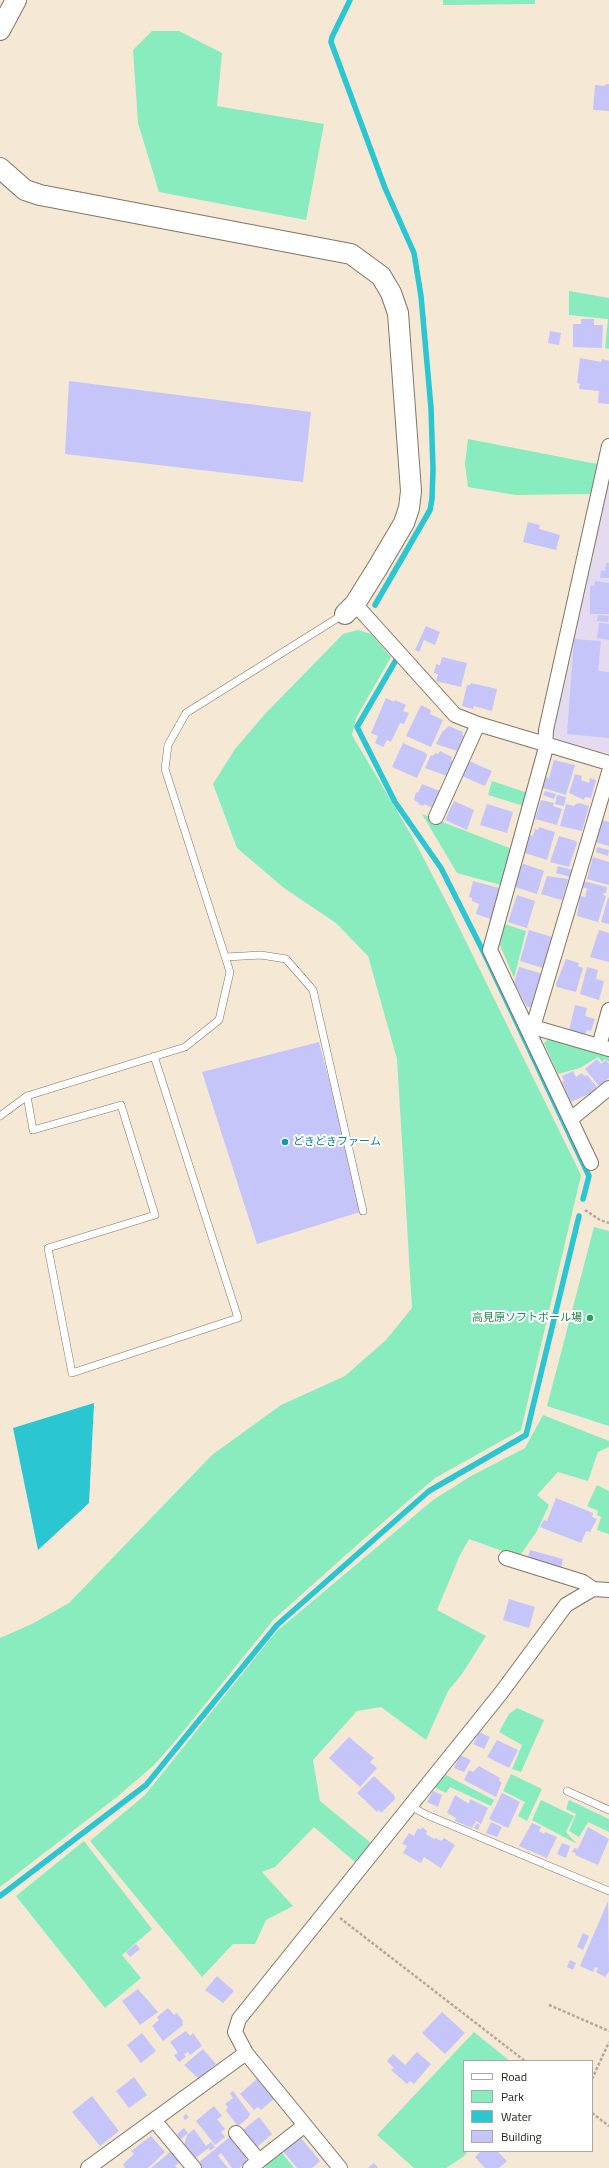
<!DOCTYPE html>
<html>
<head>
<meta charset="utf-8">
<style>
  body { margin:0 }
  #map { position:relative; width:609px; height:2168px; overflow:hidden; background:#f5e8d5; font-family:"Titillium Web",sans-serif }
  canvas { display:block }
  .legend { position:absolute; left:463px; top:2060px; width:130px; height:92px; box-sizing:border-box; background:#fff; border:1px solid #a9a8a5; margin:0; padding:5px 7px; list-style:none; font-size:12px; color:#29251e }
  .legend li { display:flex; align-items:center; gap:8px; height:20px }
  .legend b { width:20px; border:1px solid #a9a8a5 }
</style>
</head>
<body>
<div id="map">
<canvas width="609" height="2168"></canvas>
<ul class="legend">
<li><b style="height:5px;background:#fff"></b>Road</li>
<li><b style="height:11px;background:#89ecbe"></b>Park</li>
<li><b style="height:11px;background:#2ac6d2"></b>Water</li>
<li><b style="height:11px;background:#c5c5f9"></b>Building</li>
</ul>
</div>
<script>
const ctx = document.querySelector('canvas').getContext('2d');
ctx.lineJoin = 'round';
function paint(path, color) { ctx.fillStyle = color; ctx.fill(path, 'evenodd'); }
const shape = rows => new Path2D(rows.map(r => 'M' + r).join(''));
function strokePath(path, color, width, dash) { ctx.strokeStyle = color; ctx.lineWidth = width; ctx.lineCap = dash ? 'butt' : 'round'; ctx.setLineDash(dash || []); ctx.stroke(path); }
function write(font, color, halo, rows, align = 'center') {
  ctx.font = font + ' "Titillium Web","Noto Sans JP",sans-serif'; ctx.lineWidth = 4; ctx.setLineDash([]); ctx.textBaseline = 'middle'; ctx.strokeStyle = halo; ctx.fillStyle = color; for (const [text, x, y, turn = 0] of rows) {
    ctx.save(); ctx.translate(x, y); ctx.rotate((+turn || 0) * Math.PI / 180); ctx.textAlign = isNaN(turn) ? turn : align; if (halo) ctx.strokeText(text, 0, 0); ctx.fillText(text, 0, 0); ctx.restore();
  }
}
paint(shape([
  [609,474,609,754,556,740,552,730]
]), '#e5dbf0');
paint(shape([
  [443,0,535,0,535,4,443,5],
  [152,31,179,31,222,53,217,106,324,124,306,220,159,192,138,123,133,50],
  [569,291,609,298,609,349,605,348,608,319,569,315],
  [468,439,597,464,591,494,516,495,468,487,465,464],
  [358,630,371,634,391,657,356,718,352,735,414,840,448,905,581,1175,521,1430,435,1478,375,1529,274,1619,177,1739,154,1765,118,1796,0,1887,0,1638,32,1624,69,1603,212,1455,281,1405,345,1376,386,1340,412,1308,397,1059,368,956,336,923,284,888,237,848,213,784,235,749,265,714,343,634],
  [492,781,528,793,524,806,488,795],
  [422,814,512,849,501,885,457,873],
  [504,924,526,931,514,978,500,945],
  [550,1038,609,1055,609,1062,605,1059,602,1062,598,1057,580,1068,558,1074,544,1043],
  [594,1227,609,1231,609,1426,547,1406],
  [543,1415,609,1441,609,1447,598,1452,588,1481,558,1472,537,1495,549,1505,537,1531,519,1557,469,1539,460,1555,437,1610,486,1636,462,1674,448,1691,426,1740,381,1707,357,1711,313,1760,320,1801,371,1843,355,1862,314,1827,275,1867,262,1872,293,1906,266,1920,255,1944,233,1944,202,1977,90,1841,145,1795,276,1632,433,1500,471,1476,525,1448],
  [597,1485,609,1491,609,1534,597,1530,601,1517,597,1515,598,1511,587,1506],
  [517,1708,544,1720,521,1772,512,1769,522,1745,499,1732,509,1714],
  [444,1774,494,1800,491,1806,450,1787,446,1793,434,1787],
  [511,1774,542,1789,527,1821,518,1816,525,1802,503,1791],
  [541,1800,574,1816,566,1832,577,1844,532,1820],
  [569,1800,609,1819,609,1832,588,1822,579,1837,569,1831,576,1814,566,1809],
  [84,1841,152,1929,122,1955,141,1978,105,2008,16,1896],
  [474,2032,510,2061,464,2061,464,2151,468,2151,463,2157,446,2168,414,2168,377,2135],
  [280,2150,294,2168,266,2168,263,2165]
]), '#89ecbe');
paint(shape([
  [94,1403,89,1503,38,1550,13,1428]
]), '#2ac6d2');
strokePath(shape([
  [350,0,332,37,331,42,385,188,414,253,421,296,431,408,433,469,432,499,430,510,375,605],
  [396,660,357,727,395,802,441,868,485,955,589,1176,583,1199],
  [0,1896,146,1785,277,1625,429,1491,526,1435,579,1216]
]), '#2ac6d2', 5.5);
paint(shape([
  [606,84,609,84,609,111,593,110,595,85,605,86],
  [581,319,594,319,594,325,603,325,602,348,573,347,573,324,581,324],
  [550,331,561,333,559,345,548,343],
  [580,358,601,362,602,359,609,361,609,404,598,403,599,391,579,389,580,384,577,383],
  [69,381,311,412,303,482,65,454],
  [528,522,540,525,539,529,560,535,556,550,523,542],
  [606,563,609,563,609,578,600,578,601,570,605,571],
  [595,581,609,583,609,614,590,614,590,585,594,586],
  [598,615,609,616,608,622,597,621],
  [599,623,609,624,609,640,597,638],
  [426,626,440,632,435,645,424,640,419,652,415,650],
  [574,639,601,641,598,671,609,672,609,738,567,734],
  [442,657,467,663,461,687,436,681,438,674,434,673,436,664,440,665],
  [471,683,497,689,492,711,474,706,473,709,462,706,467,685,470,685],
  [386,698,394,702,395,700,406,705,403,711,409,713,404,724,400,723,391,742,387,740,383,747,375,743,378,736,371,733],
  [421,705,431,710,430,714,443,720,431,747,406,736],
  [449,726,463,732,462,735,464,736,457,751,436,744,442,732],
  [403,743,426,753,427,756,417,778,392,767],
  [440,751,452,757,451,760,453,761,447,776,425,768,431,755,433,756,435,753,438,754],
  [554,760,575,765,566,795,543,788,546,777,549,778],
  [469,761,492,771,485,786,462,776],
  [575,774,582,776,581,780,589,783,590,778,596,780,591,798,585,797,584,800,569,793],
  [422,784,440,791,433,808,424,804,423,806,418,804,419,803,414,800,416,792,418,793],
  [545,791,556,794,554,799,543,795],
  [557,795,566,797,564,806,555,804],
  [541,800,554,803,553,806,562,809,557,825,535,819],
  [454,801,474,810,467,830,445,820],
  [579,803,589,806,582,831,560,826,566,804,574,806,576,804],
  [487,804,513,812,507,833,480,825],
  [602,820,609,822,609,846,595,842],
  [539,827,555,832,547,860,525,853,530,835,533,836,535,829,538,830],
  [559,836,576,841,577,843,569,867,550,862],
  [597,847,609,850,608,856,596,852],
  [593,857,609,862,609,885,587,879],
  [524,864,544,871,537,894,515,887,522,865],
  [558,866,573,870,570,877,556,873],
  [547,876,568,879,562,900,541,894],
  [473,881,499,888,491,919,476,914,479,904,472,901,472,898,469,897],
  [583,881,607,887,606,893,604,893,603,895,606,896,598,922,577,916,580,896,585,897,587,889,597,892,582,887],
  [517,895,535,901,527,928,508,922],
  [608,898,609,898,609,924,601,922],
  [529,930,552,937,543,968,520,961],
  [599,930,609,933,609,962,590,957],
  [566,959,579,963,578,966,583,968,576,992,557,987,556,984],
  [519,967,543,974,532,1007,527,1007,514,982],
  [587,967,598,970,596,979,604,981,599,1000,580,994],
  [575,1005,587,1008,585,1016,595,1019,591,1031,587,1030,585,1035,569,1031],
  [319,1042,363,1211,257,1244,202,1072],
  [597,1059,601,1064,606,1060,609,1064,609,1078,599,1086,585,1069],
  [573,1071,576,1077,582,1073,584,1076,587,1075,597,1087,591,1093,571,1102,562,1082,564,1081,562,1076],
  [556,1498,593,1513,592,1517,597,1519,590,1532,586,1531,581,1543,540,1527,544,1520,547,1521],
  [530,1550,563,1559,561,1568,528,1558],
  [509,1599,535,1607,529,1628,503,1620],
  [479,1732,490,1737,484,1749,473,1744],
  [349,1737,374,1758,370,1762,377,1768,360,1787,329,1758],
  [497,1740,518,1750,509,1768,487,1757],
  [460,1755,471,1760,464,1772,454,1768],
  [479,1766,500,1778,499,1781,502,1782,496,1797,464,1780,469,1770,473,1772],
  [374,1776,394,1795,395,1799,381,1813,379,1810,377,1812,357,1793],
  [433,1791,442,1795,438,1807,427,1802],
  [502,1793,520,1802,508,1828,489,1819],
  [455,1795,469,1804,470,1799,488,1808,481,1824,476,1821,472,1828,455,1821,456,1818,447,1813],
  [491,1822,502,1827,497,1837,486,1833],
  [477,1823,480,1825,478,1830,474,1828],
  [532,1823,541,1827,539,1831,544,1834,545,1832,557,1837,547,1858,519,1846],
  [422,1827,427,1831,426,1834,434,1839,436,1838,441,1841,444,1838,455,1845,441,1868,424,1857,421,1863,403,1853,407,1846,402,1844,409,1833,414,1836,418,1828,420,1830],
  [588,1827,609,1839,598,1865,575,1855,576,1853,572,1852,574,1848,578,1849],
  [562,1843,570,1846,566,1858,557,1854],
  [608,1901,609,1971,605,1977,596,1972,598,1968,595,1967,593,1972,580,1966],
  [583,1933,589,1936,583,1950,577,1947],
  [136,1944,140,1949,130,1957,126,1952],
  [570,1960,576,1963,573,1970,567,1967],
  [217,1976,234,1991,223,2003,205,1990],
  [138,1989,158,2012,140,2025,122,2001],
  [168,2008,174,2015,177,2013,183,2021,182,2022,183,2025,163,2041,152,2026,159,2020,157,2017],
  [442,2012,465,2033,445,2054,422,2033],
  [186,2031,190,2036,193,2033,202,2046,190,2055,188,2052,184,2054,186,2057,179,2062,174,2055,178,2053,170,2042],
  [142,2033,156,2051,141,2063,127,2045],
  [203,2049,216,2064,199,2079,184,2065],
  [417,2052,431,2064,414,2084,410,2081,407,2084,391,2070,394,2068,387,2061,393,2054,405,2065],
  [134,2077,147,2095,129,2108,116,2091],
  [257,2079,274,2099,261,2110,258,2107,254,2110,240,2094],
  [233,2091,250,2114,248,2118,238,2126,226,2111,228,2107,225,2104,233,2098,230,2093],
  [92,2096,119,2131,100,2146,72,2112],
  [214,2106,222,2116,217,2119,225,2129,221,2132,225,2137,215,2145,196,2121],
  [186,2114,189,2117,185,2120,183,2117],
  [259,2117,272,2134,257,2147,243,2130],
  [184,2128,188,2133,180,2140,177,2134],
  [194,2129,206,2146,211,2142,215,2147,210,2151,209,2148,195,2158,184,2145,187,2135],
  [151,2136,165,2152,148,2168,125,2168,123,2164,134,2154,131,2151],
  [231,2136,247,2156,246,2163,239,2168,232,2168,221,2153,218,2156,228,2168,202,2168,198,2163],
  [301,2138,320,2161,312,2168,297,2168,283,2151],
  [171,2151,180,2162,175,2166,177,2168,151,2168],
  [481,2151,497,2151,507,2161,499,2168,485,2168,475,2157],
  [374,2163,378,2168,368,2168]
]), '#c5c5f9');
const lane = shape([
  [226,957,261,955,286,959,313,990,363,1211],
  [27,1096,33,1130,121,1105,155,1215,48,1248,72,1373,238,1318,154,1056],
  [0,1116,27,1096,185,1047,219,1020,230,972,165,769,168,745,186,713,344,614],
  [567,1791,609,1810],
  [410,1806,427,1815,609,1891]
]);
const street = shape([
  [355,604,455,715,478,724,609,763],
  [436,817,478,724],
  [533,1027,609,772],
  [528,1029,533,1027,609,1049],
  [599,1046,609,1010],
  [571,1119,609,1088],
  [591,1163,490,950,545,751,546,730,609,446],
  [506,1558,583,1582,593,1589],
  [154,2120,194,2168],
  [236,2133,259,2161],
  [88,2168,246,2053],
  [250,2168,305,2125],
  [340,2168,246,2053,235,2032,239,2019,501,1693,566,1605,593,1589,609,1590]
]);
const secondary = shape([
  [0,30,16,0],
  [0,168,25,190,40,195,351,254,381,276,391,293,398,313,411,491,409,508,404,523,378,567,355,604,345,614]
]);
strokePath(lane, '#817665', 8);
strokePath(street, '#817665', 16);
strokePath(secondary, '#817665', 22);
strokePath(shape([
  [585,1210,600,1220,609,1223],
  [340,1918,525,2061],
  [549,2005,609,2031],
  [592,2079,609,2042],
  [592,2113,609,2126]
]), '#b3a99a', 2.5, [3, 2]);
strokePath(lane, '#fff', 7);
strokePath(street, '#fff', 14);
strokePath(secondary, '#fff', 20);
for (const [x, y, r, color] of [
  [285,1142,4,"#0f9aa8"],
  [590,1318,4,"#2e9e5b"]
]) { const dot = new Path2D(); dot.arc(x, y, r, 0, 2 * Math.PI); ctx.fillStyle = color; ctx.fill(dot); strokePath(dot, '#fff', 1.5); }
write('11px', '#0d838f', '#fff', [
  ["どきどきファーム",293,1142]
], 'left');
write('11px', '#27864d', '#fff', [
  ["高見原ソフトボール場",582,1318]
], 'right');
</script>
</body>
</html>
